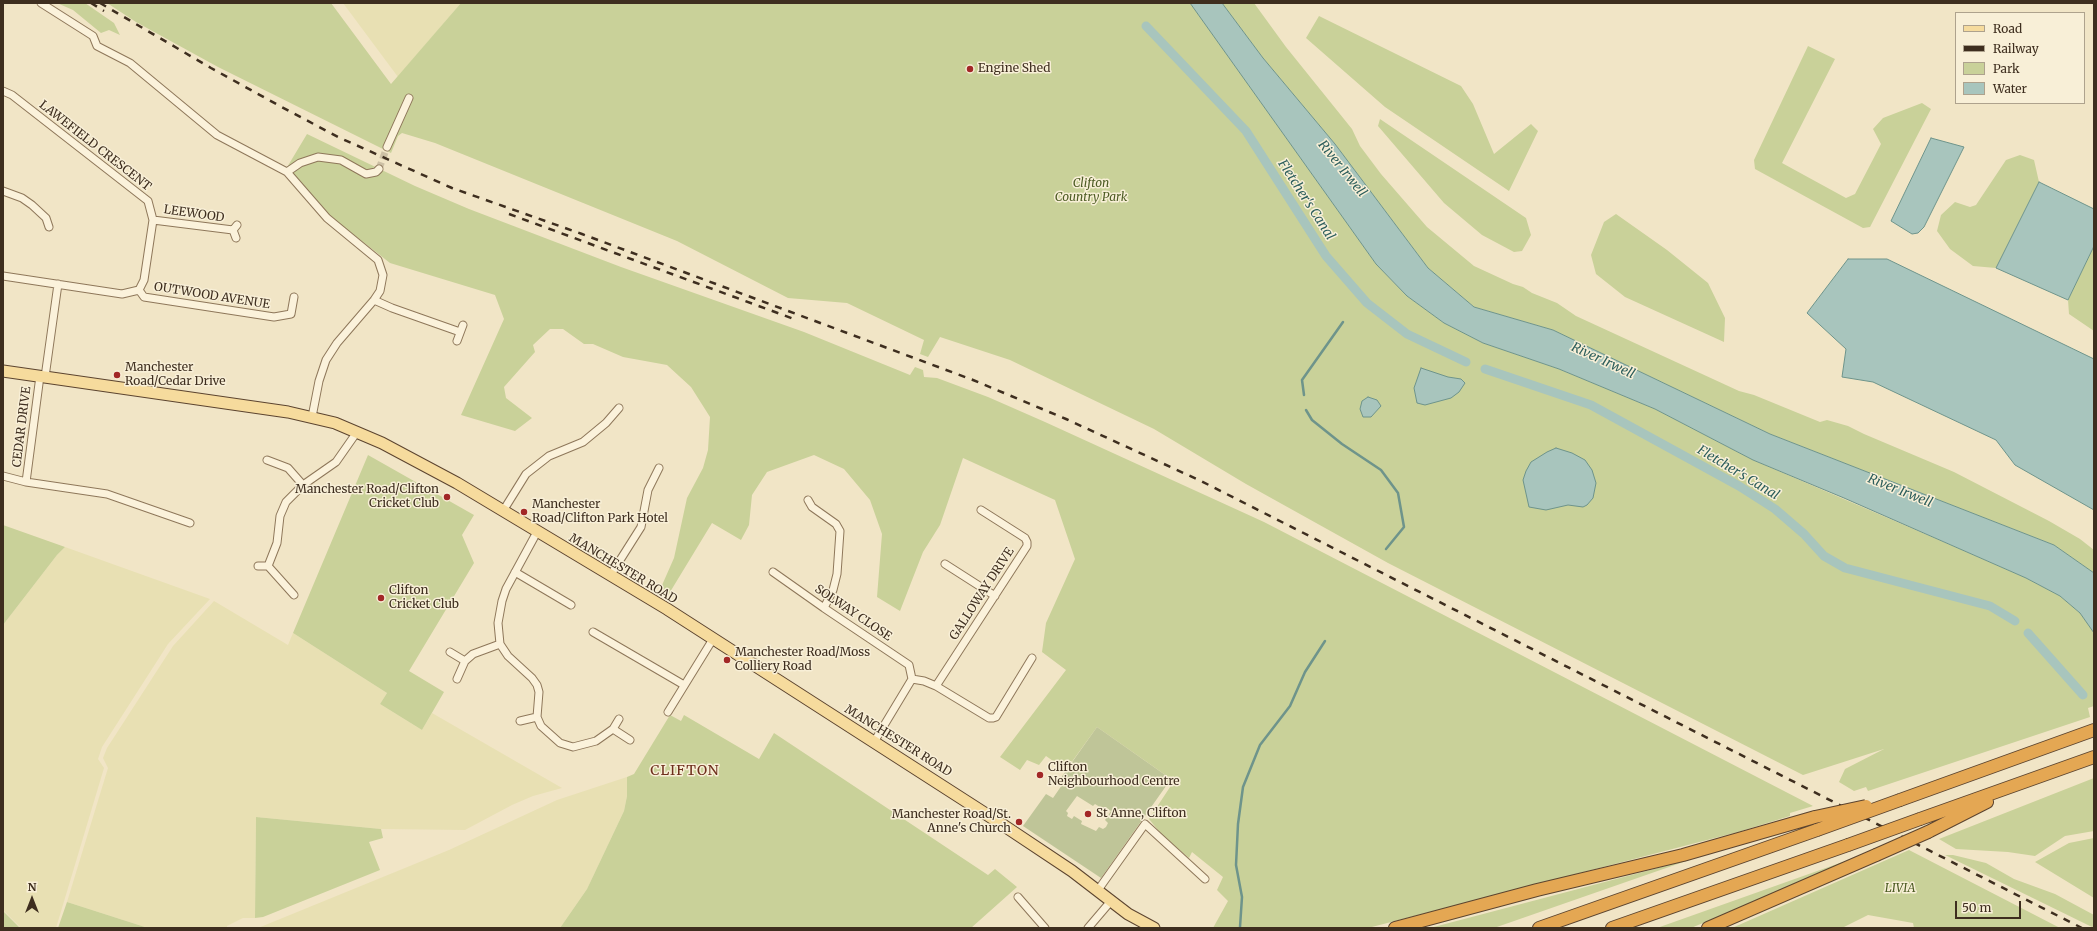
<!DOCTYPE html>
<html>
<head>
<meta charset="utf-8">
<style>
  body { margin:0 }
  #map { position:relative; width:2097px; height:931px; overflow:hidden; background:#f1e5c6; font-family:Merriweather,serif }
  canvas { display:block }
  .frame { position:absolute; inset:0; border:4px solid #3e2e1f; pointer-events:none }
  .legend { position:absolute; left:1955px; top:12px; width:130px; height:92px; box-sizing:border-box; background:#f8efd7; border:1px solid #aea28d; margin:0; padding:5px 7px; list-style:none; font-size:12px; color:#3e2e1f }
  .legend li { display:flex; align-items:center; gap:8px; height:20px }
  .legend b { width:20px; border:1px solid #aea28d }
  .north { position:absolute; left:12px; top:879px; width:40px; height:40px; -webkit-text-stroke:3px #f8efd7; paint-order:stroke; rotate:0deg; font-size:11px; font-weight:700; line-height:16px; text-align:center; color:#3e2e1f }
  .north::after { content:''; display:block; margin:auto; width:14px; height:18px; background:#3e2e1f; clip-path:polygon(50% 0,100% 100%,50% 72%,0 100%) }
  .scale { position:absolute; left:1955px; top:901px; width:66px; height:18px; box-sizing:border-box; border:2px solid #3e2e1f; border-top:0; padding-left:5px; font-size:12px; line-height:14px; white-space:nowrap; color:#3e2e1f; -webkit-text-stroke:3px #f8efd7; paint-order:stroke }
</style>
</head>
<body>
<div id="map">
<canvas width="2097" height="931"></canvas>
<div class="frame"></div>
<ul class="legend">
<li><b style="height:5px;background:#f6db9d"></b>Road</li>
<li><b style="height:5px;background:#3e2e1f"></b>Railway</li>
<li><b style="height:11px;background:#c9d199"></b>Park</li>
<li><b style="height:11px;background:#a8c5bd"></b>Water</li>
</ul>
<div class="north">N</div>
<div class="scale">50 m</div>
</div>
<script>
const ctx = document.querySelector('canvas').getContext('2d');
ctx.lineJoin = 'round';
function paint(path, color) { ctx.fillStyle = color; ctx.fill(path, 'evenodd'); }
const shape = rows => new Path2D(rows.map(r => 'M' + r).join(''));
function strokePath(path, color, width, dash) { ctx.strokeStyle = color; ctx.lineWidth = width; ctx.lineCap = dash ? 'butt' : 'round'; ctx.setLineDash(dash || []); ctx.stroke(path); }
function write(font, color, halo, rows, align = 'center') {
  ctx.font = font + ' Merriweather,serif'; ctx.lineWidth = 3; ctx.setLineDash([]); ctx.textBaseline = 'middle'; ctx.strokeStyle = halo; ctx.fillStyle = color; for (const [text, x, y, turn = 0] of rows) {
    ctx.save(); ctx.translate(x, y); ctx.rotate((+turn || 0) * Math.PI / 180); ctx.textAlign = isNaN(turn) ? turn : align; if (halo) ctx.strokeText(text, 0, 0); ctx.fillText(text, 0, 0); ctx.restore();
  }
}
paint(shape([
  [343,3,461,3,398,77],
  [65,547,210,599,168,644,102,747,98,759,104,768,56,928,21,928,3,910,3,625,57,555],
  [214,601,288,645,293,633,387,693,380,704,422,730,432,713,562,788,533,796,512,805,465,830,381,829,256,817,255,918,243,918,227,926,227,928,148,928,67,902,108,768,103,758,107,748,173,646],
  [627,777,627,796,624,811,587,889,560,928,258,928,449,850,557,800]
]), '#e8e0b3');
paint(shape([
  [57,3,85,3,114,23,120,35,109,30,101,33,73,10],
  [107,3,331,3,391,84,461,3,1190,3,1376,264,1407,296,1444,323,1483,343,1559,369,1655,409,1753,460,1946,543,2026,578,2060,596,2080,613,2094,633,2094,706,2088,708,2090,717,1868,791,1866,787,1854,791,1839,782,1845,769,1884,749,1803,775,1388,563,1246,484,1154,429,1010,360,940,337,928,357,920,354,924,340,847,303,788,298,677,241,435,143,402,133,398,136,391,153,218,67,136,22],
  [1222,3,1254,3,1286,47,1352,129,1360,146,1381,174,1427,227,1474,266,1513,284,1523,287,1532,293,1557,303,1576,316,1739,391,1754,395,1820,422,1827,420,1848,426,1864,434,1954,472,2049,521,2080,539,2094,550,2094,573,2054,545,1770,434,1553,330,1474,307,1428,268,1335,144,1263,58],
  [1319,16,1461,86,1473,104,1494,154,1531,124,1538,131,1509,191,1385,107,1306,38],
  [1808,46,1835,59,1782,163,1846,198,1855,194,1881,144,1873,129,1883,118,1922,103,1931,109,1870,227,1863,228,1755,169,1754,160],
  [1380,119,1526,218,1531,235,1522,251,1514,252,1482,235,1444,203,1378,126],
  [307,134,415,186,469,209,621,267,804,332,910,375,915,367,923,370,924,377,937,378,988,397,1045,422,1264,522,1813,806,1790,813,1790,816,1738,832,1368,928,1213,928,1228,901,1217,890,1223,877,1192,852,1189,858,1162,835,1149,819,1174,781,1097,727,1066,770,1046,756,1039,765,1027,760,1020,770,1000,757,1066,670,1042,652,1046,623,1075,559,1055,500,963,458,940,525,923,552,900,611,877,597,882,534,870,500,844,469,814,455,767,472,752,495,749,525,741,540,712,523,667,597,659,592,674,558,687,498,703,468,708,450,710,417,691,387,667,365,623,357,593,344,584,344,563,329,550,329,533,345,535,352,504,387,506,398,532,418,515,431,461,415,504,319,495,295,390,263,326,213,286,169],
  [2020,155,2034,160,2039,182,1996,268,1973,266,1950,249,1937,231,1941,215,1955,202,1970,207,1976,205,2006,160],
  [1616,214,1667,250,1708,283,1725,318,1724,342,1625,297,1596,274,1591,255,1604,222],
  [2094,246,2094,331,2069,314,2068,300],
  [368,455,474,515,462,535,474,563,409,671,444,692,422,730,380,704,387,693,293,633],
  [3,525,65,547,57,555,3,625],
  [670,715,681,721,684,715,759,759,774,733,988,875,995,869,1017,887,971,928,560,928,587,889,624,811,627,796,627,777,634,774],
  [2094,778,2094,831,2065,836,2035,856,2008,852,1956,849,1939,839],
  [256,817,381,829,383,838,369,842,380,870,263,917,255,918],
  [2094,838,2094,898,2035,862,2069,843],
  [1909,850,2060,928,1914,928,1913,923,1868,915,1842,928,1732,928],
  [1945,855,1953,855,1986,863,2014,879,2055,894,2094,915,2094,928],
  [1692,859,1494,928,1430,928],
  [1851,859,1852,861,1691,928,1657,928],
  [67,902,148,928,58,928],
  [3,911,20,928,3,928]
]), '#c9d199');
paint(shape([
  [1097,727,1171,779,1101,878,1023,826,1046,794,1053,798,1062,785,1058,782],
  [1077,796,1093,806,1095,804,1103,809,1105,807,1111,811,1105,820,1108,823,1106,827,1103,829,1099,827,1096,831,1081,824,1082,821,1074,816,1072,819,1067,816,1068,813,1066,811]
]), '#bfc598');
const water = shape([
  [1190,3,1222,3,1263,58,1335,144,1428,268,1474,307,1553,330,1770,434,2054,545,2094,573,2094,633,2080,613,2060,596,2026,578,1844,498,1753,460,1655,409,1559,369,1483,343,1444,323,1407,296,1376,264,1190,3],
  [1931,138,1964,147,1924,227,1918,233,1912,234,1891,221,1931,138],
  [2039,182,2094,209,2094,246,2068,300,1996,268,2039,182],
  [1848,259,1887,259,2094,359,2094,510,2015,465,1996,440,1873,382,1842,377,1846,349,1807,313,1848,259],
  [1421,368,1448,377,1461,379,1465,383,1459,392,1451,398,1425,405,1417,403,1414,388,1421,368],
  [1368,397,1377,400,1381,406,1371,417,1363,417,1360,409,1362,401,1368,397],
  [1556,448,1572,453,1585,460,1592,470,1596,483,1593,498,1587,505,1583,507,1568,505,1546,510,1529,507,1523,480,1526,471,1531,462,1547,452,1556,448]
]);
paint(water, '#a8c5bd');
strokePath(water, '#6e948b', 1);
strokePath(shape([
  [1304,395,1302,380,1343,322],
  [1306,410,1312,420,1342,444,1381,470,1398,493,1404,527,1386,549],
  [1240,927,1242,897,1236,865,1238,824,1243,787,1260,745,1290,706,1305,672,1325,641]
]), '#6e948b', 2.5);
strokePath(shape([
  [1146,26,1246,131,1326,256,1367,303,1407,334,1466,362],
  [1485,369,1591,405,1739,486,1775,509,1804,534,1824,556,1845,568,1990,606,2015,621],
  [2028,633,2083,695]
]), '#a8c5bd', 9);
strokePath(shape([
  [379,169,387,147]
]), '#cdc0a5', 7, [7, 3.5]);
const minor = shape([
  [41,3,93,36,97,46,130,63,217,135,287,172,327,218,378,260,383,275,380,291,374,300,337,343,326,360,319,381,312,417],
  [3,91,12,95,148,201,153,220,144,280,139,290,122,294,3,276],
  [387,147,409,98],
  [287,172,300,163,318,157,341,160,366,174,376,172,379,169],
  [3,191,22,198,32,205,46,218,49,227],
  [153,220,233,230],
  [236,238,233,230,237,225],
  [139,290,144,297,274,317,291,314,294,297],
  [374,300,392,308,460,332],
  [457,341,463,325],
  [45,377,58,284],
  [267,460,288,468,303,485],
  [3,476,26,482,40,376],
  [26,482,107,494,190,523],
  [808,500,812,507,836,524,840,531,837,574,833,590,824,608],
  [503,511,526,474,549,456,583,442,606,423,619,408],
  [537,532,506,589,502,601,498,623,500,644,508,656,532,678,537,685,539,692,537,717,541,726,560,743,573,747,596,741,613,729,619,719],
  [945,564,995,596],
  [258,566,268,566,294,595],
  [268,566,277,543,280,516,286,502,303,485,336,462,357,432],
  [515,572,571,605],
  [773,572,824,608,909,665,912,679],
  [610,576,641,527,648,490,659,468],
  [593,632,684,685],
  [450,652,465,661],
  [457,679,465,661,473,654,500,644],
  [936,686,1027,546,1027,542,1025,538,981,510],
  [668,712,713,639],
  [520,721,537,717],
  [613,729,630,740],
  [874,742,912,679,924,681,936,686,989,718,993,718,996,717,1032,658],
  [1098,890,1145,824,1205,879],
  [1018,897,1045,928],
  [1088,928,1111,901]
]);
const primary = shape([
  [3,371,288,412,335,423,382,443,457,483,667,609,1003,825,1072,871,1128,914,1154,928]
]);
const motorway = shape([
  [1900,800,2094,730],
  [1920,819,2094,757],
  [1928,832,1987,802],
  [1395,928,1537,890,1683,855,1815,817],
  [1539,928,1817,830],
  [1612,928,1848,845],
  [1708,928,1876,855]
]);
strokePath(minor, '#8e775a', 9);
strokePath(primary, '#5c442f', 13);
strokePath(motorway, '#5c442f', 14);
strokePath(minor, '#fbf2db', 7);
strokePath(primary, '#f6db9d', 11);
strokePath(motorway, '#e4a753', 12);
strokePath(shape([
  [91,3,104,11],
  [100,3,211,68,278,105,338,137,452,188,582,234,973,380,1066,419,1201,481,2082,928],
  [509,214,794,319]
]), '#3e2e1f', 2.5, [7, 7]);
const motorwayBridge = shape([
  [1815,817,1866,806],
  [1817,830,1900,800],
  [1848,845,1920,819],
  [1876,855,1928,832]
]);
strokePath(motorwayBridge, '#5c442f', 14, []);
strokePath(motorwayBridge, '#e4a753', 12);
for (const [x, y, r, color] of [
  [970,69,4,"#a22726"],
  [117,375,4,"#a22726"],
  [447,497,4,"#a22726"],
  [524,512,4,"#a22726"],
  [381,598,4,"#a22726"],
  [727,660,4,"#a22726"],
  [1040,775,4,"#a22726"],
  [1088,814,4,"#a22726"],
  [1019,822,4,"#a22726"]
]) { const dot = new Path2D(); dot.arc(x, y, r, 0, 2 * Math.PI); ctx.fillStyle = color; ctx.fill(dot); strokePath(dot, '#f8efd7', 1.5); }
write('12px', '#3e2e1f', '#f8efd7', [
  ["Engine Shed",978,69],
  ["Manchester",125,368],
  ["Road/Cedar Drive",125,382],
  ["Manchester Road/Clifton",439,490,"right"],
  ["Cricket Club",439,504,"right"],
  ["Manchester",532,505],
  ["Road/Clifton Park Hotel",532,519],
  ["Clifton",389,591],
  ["Cricket Club",389,605],
  ["Manchester Road/Moss",735,653],
  ["Colliery Road",735,667],
  ["Clifton",1048,768],
  ["Neighbourhood Centre",1048,782],
  ["St Anne, Clifton",1096,814],
  ["Manchester Road/St.",1011,815,"right"],
  ["Anne's Church",1011,829,"right"]
], 'left');
write('12px', '#3e2e1f', '#f8efd7', [
  ["LAWEFIELD CRESCENT",95,146,38],
  ["LEEWOOD",194,214,8],
  ["OUTWOOD AVENUE",212,296,9],
  ["CEDAR DRIVE",22,427,-83],
  ["MANCHESTER ROAD",623,569,31],
  ["GALLOWAY DRIVE",982,594,-57],
  ["SOLWAY CLOSE",853,613,34],
  ["MANCHESTER ROAD",898,741,32]
]);
write('italic 12px', '#4d5c24', '#f8efd7', [
  ["Clifton",1091,184],
  ["Country Park",1091,198],
  ["LIVIA",1900,889]
]);
write('italic 13px', '#2d5e5c', '#f8efd7', [
  ["River Irwell",1342,169,51],
  ["Fletcher's Canal",1306,200,57],
  ["River Irwell",1603,361,25],
  ["Fletcher's Canal",1738,473,31],
  ["River Irwell",1900,491,22]
]);
ctx.letterSpacing = '1px';
write('14px', '#6d2e1b', '#f8efd7', [
  ["CLIFTON",685,771]
]);
ctx.letterSpacing = '0px';
</script>
</body>
</html>
